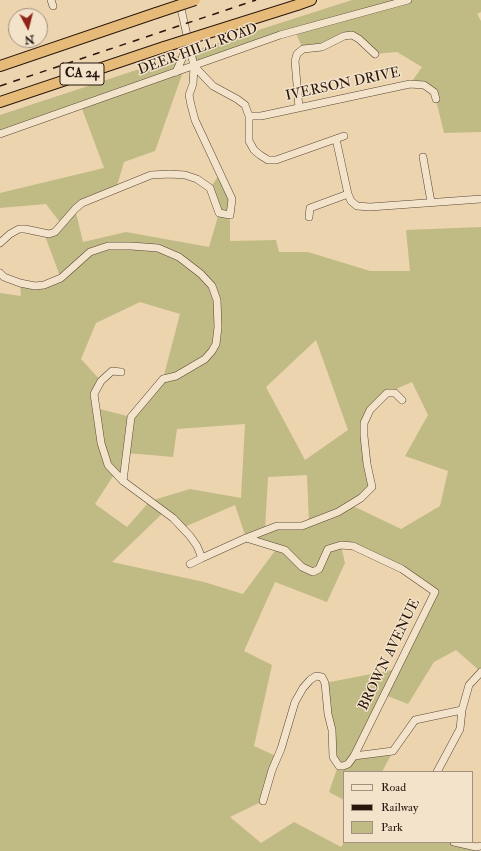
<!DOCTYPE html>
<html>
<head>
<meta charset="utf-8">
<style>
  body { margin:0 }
  #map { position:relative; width:481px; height:851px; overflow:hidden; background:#ecd4af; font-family:"IM FELL Double Pica",serif }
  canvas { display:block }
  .legend { position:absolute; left:343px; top:771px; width:130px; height:72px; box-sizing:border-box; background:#f3e3cb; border:1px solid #a2917f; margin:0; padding:5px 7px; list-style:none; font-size:12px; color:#28160d }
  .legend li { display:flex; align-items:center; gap:8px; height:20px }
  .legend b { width:20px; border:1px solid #a2917f }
  .north { position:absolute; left:8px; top:8px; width:40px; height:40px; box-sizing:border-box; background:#f3e3cb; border:1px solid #a2917f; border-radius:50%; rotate:173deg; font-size:11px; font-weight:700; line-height:16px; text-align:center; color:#28160d }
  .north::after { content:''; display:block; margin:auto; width:14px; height:18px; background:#8f2418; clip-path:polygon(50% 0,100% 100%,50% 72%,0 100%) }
</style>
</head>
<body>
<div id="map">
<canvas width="481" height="851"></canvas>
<ul class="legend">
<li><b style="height:5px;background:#f3e3cb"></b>Road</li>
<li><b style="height:5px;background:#28160d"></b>Railway</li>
<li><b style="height:11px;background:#c0ba85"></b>Park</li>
</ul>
<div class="north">N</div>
</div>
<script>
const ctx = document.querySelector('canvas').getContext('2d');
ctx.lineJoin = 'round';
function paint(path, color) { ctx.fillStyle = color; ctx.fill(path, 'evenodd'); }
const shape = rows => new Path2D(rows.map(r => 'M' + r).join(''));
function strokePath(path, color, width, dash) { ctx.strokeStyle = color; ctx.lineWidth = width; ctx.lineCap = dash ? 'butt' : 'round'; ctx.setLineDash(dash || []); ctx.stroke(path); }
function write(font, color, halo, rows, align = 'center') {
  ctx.font = font + ' "IM FELL Double Pica",serif'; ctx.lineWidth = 3; ctx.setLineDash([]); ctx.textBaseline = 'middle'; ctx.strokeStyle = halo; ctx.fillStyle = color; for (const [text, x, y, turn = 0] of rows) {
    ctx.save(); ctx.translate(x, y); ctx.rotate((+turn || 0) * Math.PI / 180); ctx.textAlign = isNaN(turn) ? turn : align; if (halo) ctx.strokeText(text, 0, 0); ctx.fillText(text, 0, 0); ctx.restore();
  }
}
paint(shape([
  [352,0,481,0,481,12,477,14,481,21,481,132,444,133,434,92,410,84,422,67,397,52,375,54,352,35,303,49,295,31,194,66,192,56,196,50],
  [179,56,179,61,184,69,155,151,124,162,116,189,75,209,83,242,126,232,209,247,219,213,210,188,220,174,232,199,230,215,230,241,276,240,279,252,308,252,370,271,410,271,406,230,481,227,481,672,456,650,434,662,408,704,385,695,355,755,393,751,382,772,344,772,344,800,329,792,338,766,333,757,325,683,397,669,435,592,402,569,353,546,341,546,345,563,327,602,275,582,244,651,272,665,254,746,278,757,263,801,230,817,261,843,294,822,341,847,344,842,454,842,476,847,477,851,0,851,0,293,21,296,20,283,35,286,61,279,44,233,49,234,62,225,46,204,0,208,0,193,104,168,81,106,0,134,0,115],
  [140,302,180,314,163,379,131,417,96,408,94,394,101,381,81,359,96,323],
  [316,340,348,430,305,460,266,387],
  [412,382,428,415,405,456,448,471,440,506,401,529,351,505,372,487,364,423,387,393],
  [245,424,241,498,190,489,150,501,127,527,95,504,115,473,123,481,127,453,173,457,177,429],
  [307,475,309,523,265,530,268,477],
  [235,505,246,538,277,548,243,594,204,582,112,562,164,512,182,528]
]), '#c0ba85');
const minor = shape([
  [51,0,53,6],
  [194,66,213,86,237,99,245,105,249,116,249,141,254,150,260,155,268,160,276,160,344,136],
  [176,72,182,59,187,41],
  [299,108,295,61,297,54,303,49,322,47,344,36,352,35,359,39,375,54],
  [249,116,261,116,410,84,424,85,434,92,436,99],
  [0,134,280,35,408,0],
  [336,139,348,194,351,201,357,206,370,207,481,199],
  [423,157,431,202],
  [309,217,310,208,348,194],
  [0,243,10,234,19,229,25,229,49,234,55,232,75,209,82,203,151,175,170,174,185,175,197,179,210,188,219,213,230,215,232,199,195,120,191,105,189,95,193,84,194,66,179,0],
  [0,273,4,277,20,283,35,286,44,285,61,278,90,252,108,246,131,246,158,248,179,257,201,274,212,286,217,300,218,327,216,344,212,351,205,359,176,376,163,379,131,417,123,481],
  [121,372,112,371,101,381,94,394,101,443,108,465,123,481,173,518,190,536,197,546,202,558,246,538,277,526,302,526,338,512,361,498,372,487,367,464,364,436,364,423,370,410,387,393,395,393,402,400],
  [246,538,285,550,302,567,313,572,319,569,328,549,341,545,353,546,402,569,435,592,354,756,348,764,343,766,339,766,333,757,332,730,328,714,325,683,322,677,316,676,310,680,303,688,295,702,281,749,272,770,263,801],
  [190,564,202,558],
  [354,756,393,751,415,720,462,710],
  [437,772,460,729,462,710,469,685,481,672],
  [454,842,476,847,481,846]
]);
const highway = shape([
  [297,5,311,0],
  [0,66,156,13],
  [0,102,164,47]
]);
strokePath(minor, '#594636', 8);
strokePath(highway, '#28160d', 12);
strokePath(minor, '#f3e3cb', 7);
strokePath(highway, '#e6ba78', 10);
strokePath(shape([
  [0,86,256,0]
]), '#28160d', 1.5, [7, 7]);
const highwayBridge = shape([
  [156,13,195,0],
  [164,47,297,5]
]);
strokePath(highwayBridge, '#28160d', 12, []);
strokePath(highwayBridge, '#e6ba78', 10);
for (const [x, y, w] of [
  [82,74,44]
]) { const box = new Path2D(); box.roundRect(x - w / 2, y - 11, w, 22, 3); ctx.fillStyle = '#f3e3cb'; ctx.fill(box); strokePath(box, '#28160d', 1); }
write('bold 13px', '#28160d', null, [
  ["CA 24",82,74]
]);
write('14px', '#28160d', '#f3e3cb', [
  ["DEER HILL ROAD",198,50,-20],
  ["IVERSON DRIVE",343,85,-12],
  ["BROWN AVENUE",390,655,-64]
]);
</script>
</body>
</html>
